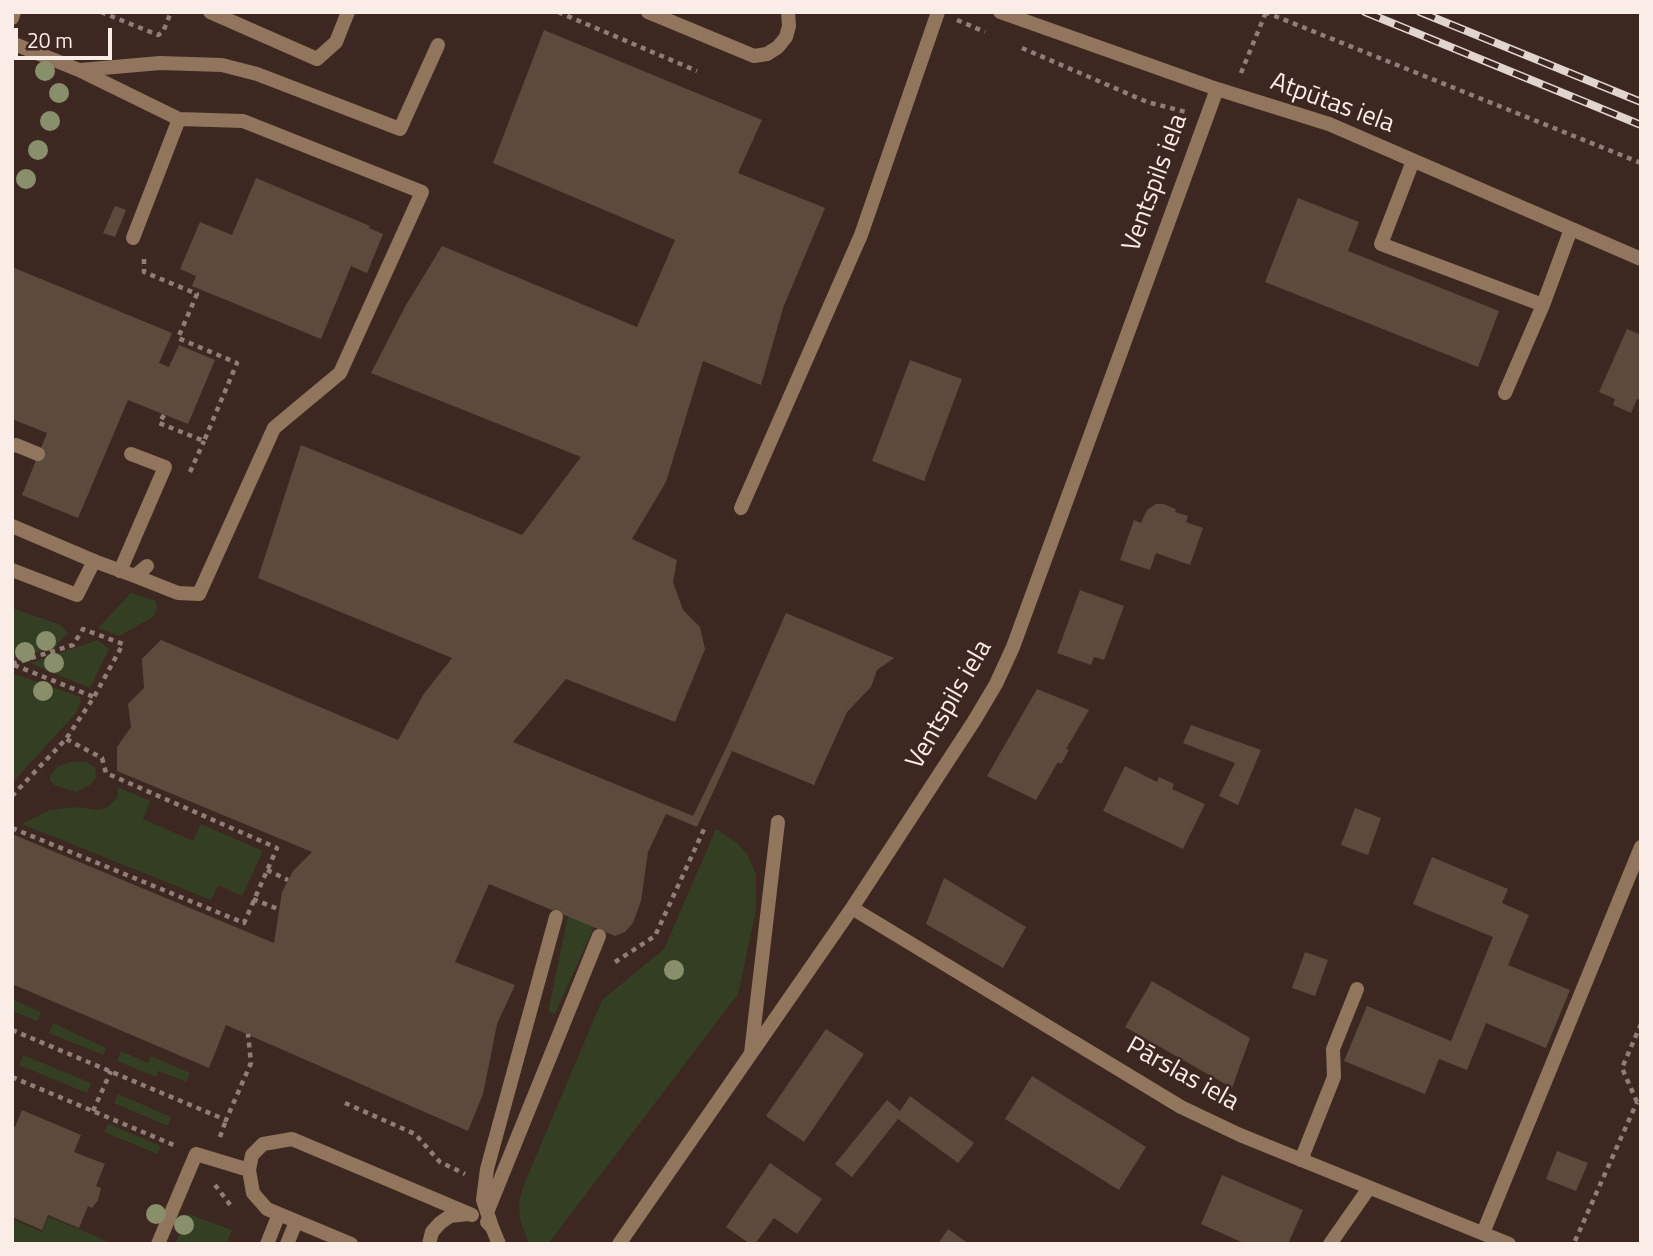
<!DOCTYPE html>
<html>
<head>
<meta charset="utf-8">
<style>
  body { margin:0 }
  #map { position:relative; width:1653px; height:1256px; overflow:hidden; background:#3c2820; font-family:"Titillium Web",sans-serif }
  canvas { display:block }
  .frame { position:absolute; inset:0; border:14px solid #faece7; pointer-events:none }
  .scale { position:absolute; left:14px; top:28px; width:98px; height:32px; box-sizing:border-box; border:4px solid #faece7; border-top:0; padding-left:9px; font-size:21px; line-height:24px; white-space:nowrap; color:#faece7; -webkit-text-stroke:5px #3c2820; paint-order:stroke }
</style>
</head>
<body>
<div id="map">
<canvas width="1653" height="1256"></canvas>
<div class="frame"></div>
<div class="scale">20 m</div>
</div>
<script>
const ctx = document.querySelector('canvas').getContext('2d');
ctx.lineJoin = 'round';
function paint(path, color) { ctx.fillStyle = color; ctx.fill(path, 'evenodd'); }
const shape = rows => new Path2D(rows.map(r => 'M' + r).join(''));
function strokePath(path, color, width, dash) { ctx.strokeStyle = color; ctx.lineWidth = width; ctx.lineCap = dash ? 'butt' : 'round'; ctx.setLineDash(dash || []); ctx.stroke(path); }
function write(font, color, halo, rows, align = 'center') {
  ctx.font = font + ' "Titillium Web",sans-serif'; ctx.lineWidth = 5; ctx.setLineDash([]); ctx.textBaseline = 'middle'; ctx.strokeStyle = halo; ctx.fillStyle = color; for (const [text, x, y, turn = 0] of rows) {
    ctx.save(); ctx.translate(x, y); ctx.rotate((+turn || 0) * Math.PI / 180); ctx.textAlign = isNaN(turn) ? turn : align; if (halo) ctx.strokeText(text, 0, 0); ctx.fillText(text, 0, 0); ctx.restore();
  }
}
paint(shape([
  [131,593,156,601,157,609,153,617,119,636,98,628],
  [12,608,61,625,68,633,54,648,12,659],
  [98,640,109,649,90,688,30,663],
  [12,673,80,697,81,702,75,714,12,783],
  [70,762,86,762,95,767,96,778,90,785,76,792,54,785,50,780,50,776,57,767],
  [118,787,150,801,143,819,193,841,201,824,263,851,242,896,218,885,211,900,22,824,50,810,74,807,99,810,106,808,117,798],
  [716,829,736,842,747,854,756,874,756,910,738,994,548,1244,529,1244,520,1220,519,1203,523,1187,602,1000,664,949],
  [568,916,594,927,555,1014,549,1012,549,1008],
  [12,999,41,1012,37,1021,12,1011],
  [53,1023,106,1048,103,1055,49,1033],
  [121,1051,148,1063,151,1056,190,1073,186,1082,159,1071,156,1077,117,1061],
  [23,1055,91,1083,87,1093,19,1065],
  [118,1094,171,1117,168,1126,114,1103],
  [108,1124,161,1146,157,1154,104,1132],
  [188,1214,232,1230,226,1244,175,1244],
  [48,1217,86,1232,113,1244,12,1244,12,1219,42,1232]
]), '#333e23');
paint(shape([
  [544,30,762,120,738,173,825,208,783,308,761,385,703,361,666,482,632,539,677,560,673,582,683,610,700,627,705,649,675,722,566,679,513,742,693,816,729,742,786,613,894,658,877,670,871,687,847,712,814,785,732,751,697,827,666,814,648,852,641,901,633,923,625,932,615,936,489,884,455,962,515,985,497,1024,483,1094,468,1131,226,1025,209,1068,12,984,12,834,274,943,282,892,293,871,312,852,117,771,117,747,131,727,128,704,144,688,142,659,161,640,398,740,423,695,452,658,258,578,301,445,522,535,581,457,371,373,406,305,442,246,637,327,675,240,493,163],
  [256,178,370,226,369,228,383,234,367,273,351,266,321,339,192,286,196,276,180,269,200,222,232,235],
  [1298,198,1359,222,1348,251,1499,311,1478,367,1265,282],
  [115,206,126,210,115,237,103,233],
  [12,267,172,333,159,363,169,367,179,345,215,360,188,424,128,400,78,518,22,495,47,433,12,419],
  [1627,329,1641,335,1641,400,1637,399,1631,413,1613,405,1615,399,1599,392],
  [910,360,962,379,924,481,872,461],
  [1156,504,1163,504,1176,509,1175,512,1188,516,1186,522,1203,528,1190,565,1156,553,1150,570,1120,560,1134,520,1141,523,1147,510],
  [1080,590,1124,606,1104,660,1094,657,1091,665,1057,653],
  [1037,689,1089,710,1066,749,1069,750,1061,764,1058,762,1036,800,987,776],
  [1191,725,1261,750,1238,805,1219,796,1235,763,1183,743],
  [1125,766,1157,782,1159,777,1174,784,1172,789,1205,804,1183,849,1103,811],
  [1355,808,1381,818,1368,855,1341,845],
  [1432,857,1508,889,1502,903,1529,915,1508,965,1570,990,1546,1048,1486,1023,1467,1070,1439,1059,1425,1094,1344,1061,1367,1006,1451,1041,1493,937,1413,904],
  [944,878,1026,927,1003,968,926,924],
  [1305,952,1328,960,1315,996,1292,988],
  [1152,981,1250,1038,1232,1088,1125,1027],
  [826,1029,864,1054,804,1142,766,1116],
  [1032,1076,1146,1147,1119,1190,1005,1119],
  [910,1096,974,1143,958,1163,898,1119,852,1177,835,1164,887,1100,900,1111],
  [22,1110,81,1135,74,1152,105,1164,96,1186,101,1188,98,1200,92,1208,88,1206,79,1228,48,1215,42,1230,12,1217,12,1126,15,1127],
  [1557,1151,1588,1163,1576,1191,1546,1179],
  [770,1163,822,1199,797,1234,774,1218,755,1244,750,1244,726,1227],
  [1222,1175,1303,1210,1288,1244,1246,1244,1201,1224],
  [948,1229,969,1244,938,1244]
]), '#5c4b3c');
strokePath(shape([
  [101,12,158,35,163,32,171,12],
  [558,12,697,71],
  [1265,12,1641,163],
  [957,20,985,32],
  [1022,48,1147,102,1186,112],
  [1241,73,1266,12],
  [144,259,144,272,197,294,178,338,237,363,204,441,159,423,164,415],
  [190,472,204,441],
  [12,664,73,645,83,629,123,644,94,697,66,739,12,796],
  [14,665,94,697],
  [12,828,244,923,277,848,106,773,102,758,66,739],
  [267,870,288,880],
  [253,899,278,909],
  [615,962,655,936,705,827],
  [1641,1024,1622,1068,1637,1102,1641,1104],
  [12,1030,226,1120,251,1063,248,1034],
  [12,1077,176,1146],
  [345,1103,415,1134,440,1162,465,1174],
  [93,1111,111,1071],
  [220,1137,226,1120],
  [215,1185,231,1206],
  [1575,1241,1637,1102]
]), '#8f7e77', 4.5, [5, 5]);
strokePath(shape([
  [210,12,317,59,336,42,348,12],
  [648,12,754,56,767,54,778,47,786,37,789,26,788,12],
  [12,18,14,12],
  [12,43,79,70,179,119,243,121,422,192,340,373,274,428,199,594,178,593,135,576],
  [80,70,160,63,222,65,257,74,400,129,438,45],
  [1413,161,1381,244,1543,305,1571,229],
  [133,238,179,119],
  [1505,393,1543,305],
  [12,446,16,445,38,454],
  [741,508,861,235,938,12],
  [12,526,94,561,77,595,12,570],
  [120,571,165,467,131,454],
  [751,1053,778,822],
  [1301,1160,1334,1077,1333,1049,1357,989],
  [488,1210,599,936],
  [487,1222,492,1227,499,1244],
  [492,1227,483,1200,487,1169,556,917],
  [1483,1233,1641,847],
  [158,1244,196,1154,249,1170],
  [267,1244,279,1214],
  [287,1244,296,1222],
  [351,1244,267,1209,253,1193,249,1170,252,1155,263,1144,292,1139,472,1215],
  [429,1244,432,1232,440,1223,450,1216,468,1214]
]), '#91765d', 14);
strokePath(shape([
  [1000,12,1217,89,1329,124,1641,259],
  [94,561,135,576,147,566],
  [852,908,1181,1107,1240,1135,1509,1244],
  [619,1244,852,908,974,721,996,684,1013,647,1217,89],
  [1330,1244,1369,1188]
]), '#91765d', 14);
const rail = shape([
  [1365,12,1641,125],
  [1420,12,1641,102]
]);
strokePath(rail, '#e2d4ce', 8);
strokePath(rail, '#3c2820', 5, [16]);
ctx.fillStyle = '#8a8f6b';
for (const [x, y] of [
  [45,71],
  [59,93],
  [50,121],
  [38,150],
  [26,179],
  [46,641],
  [25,652],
  [54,663],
  [43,691],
  [674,970],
  [156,1214],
  [184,1225]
]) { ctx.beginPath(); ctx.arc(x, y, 10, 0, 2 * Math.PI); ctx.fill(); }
write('26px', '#faece7', '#3c2820', [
  ["Atpūtas iela",1332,104,20],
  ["Ventspils iela",1156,183,-70],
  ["Ventspils iela",950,705,-60],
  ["Pārslas iela",1182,1075,29]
]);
</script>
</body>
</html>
